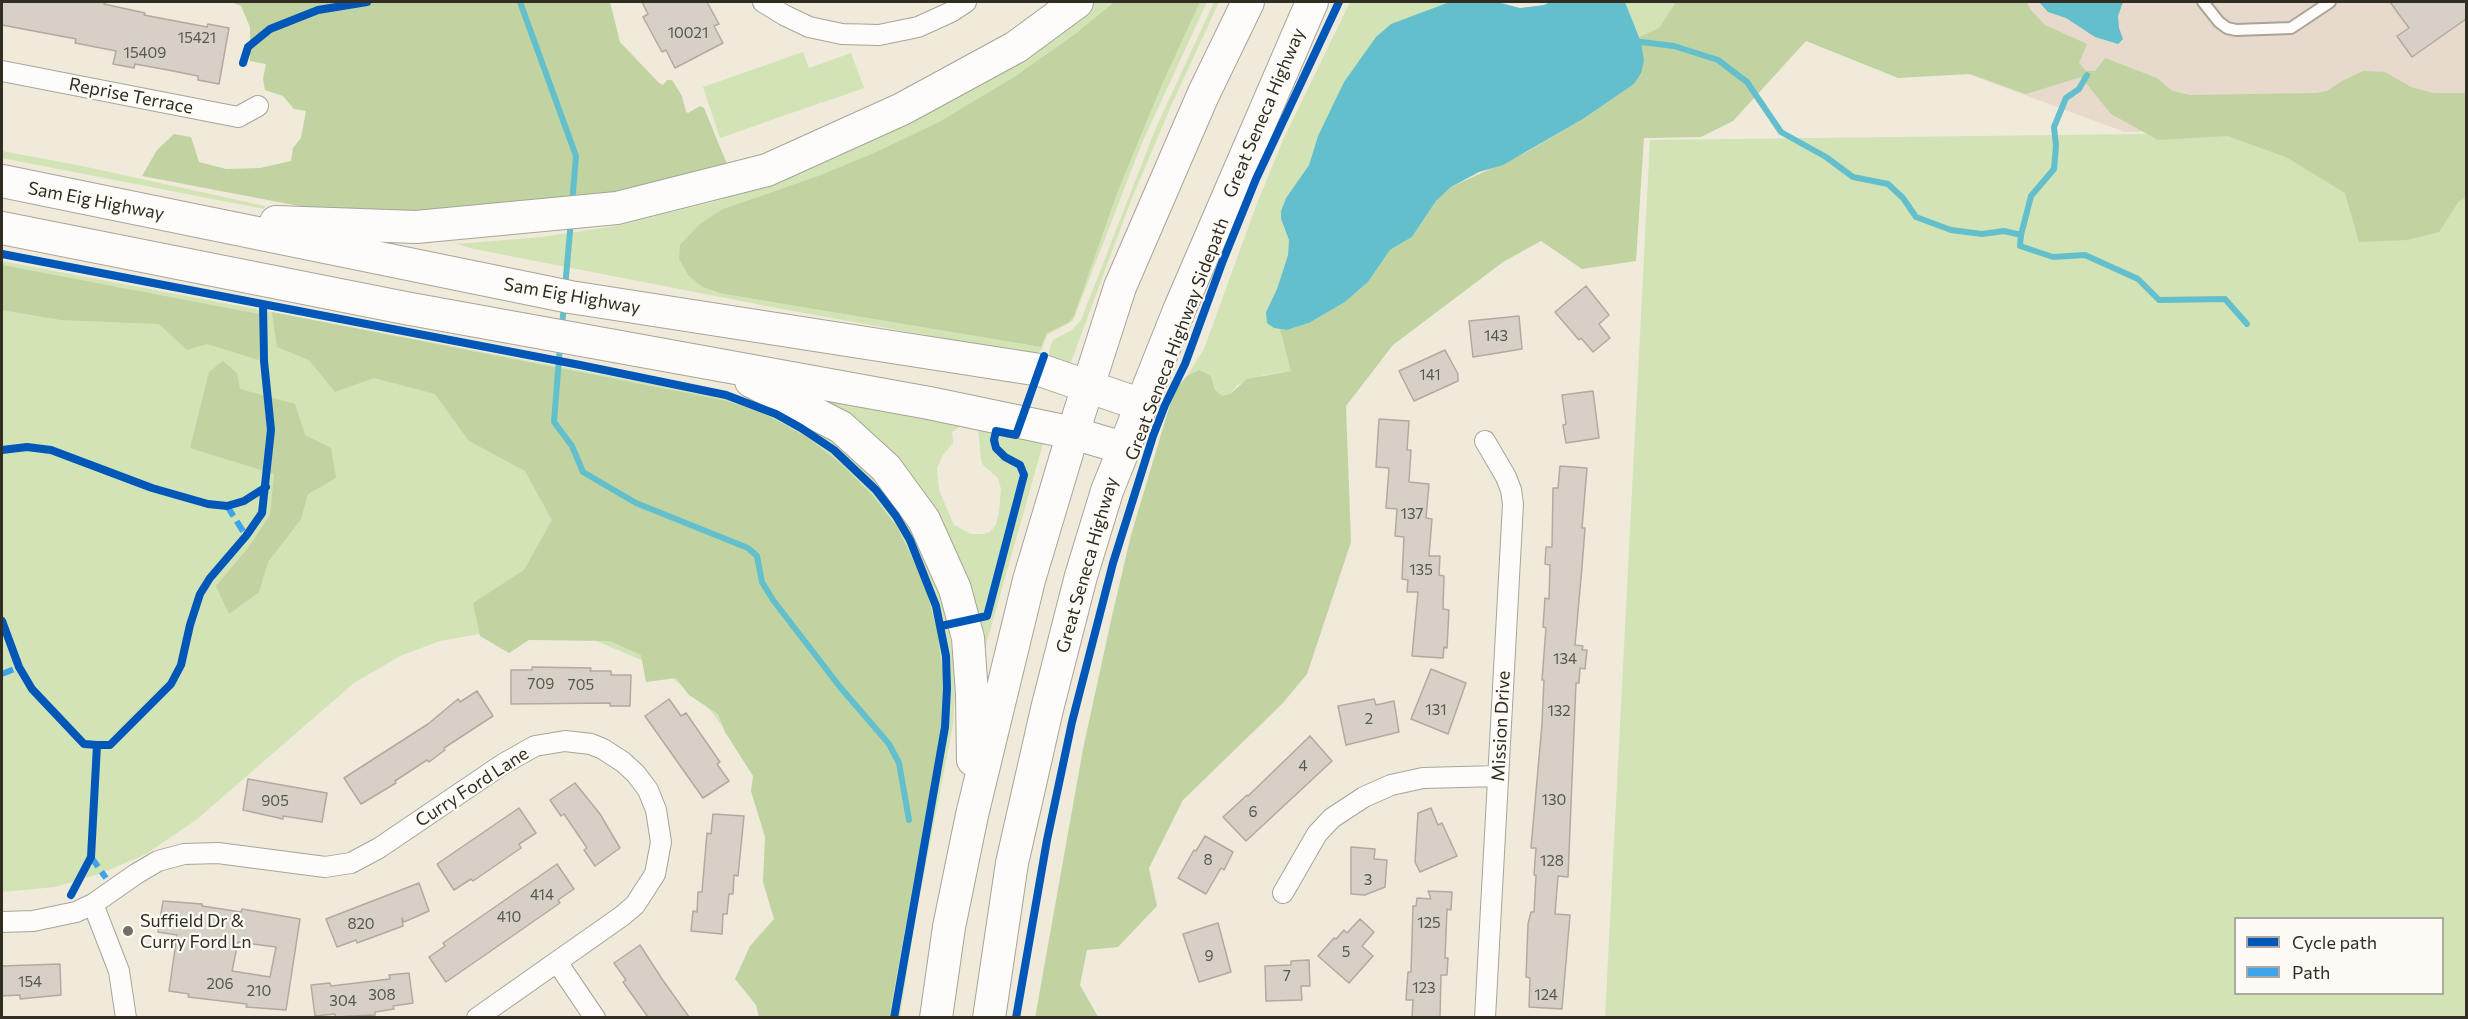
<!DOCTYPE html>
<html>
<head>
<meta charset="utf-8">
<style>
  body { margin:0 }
  #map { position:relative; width:2468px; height:1019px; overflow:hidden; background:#f0eadb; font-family:Commissioner,sans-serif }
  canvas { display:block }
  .frame { position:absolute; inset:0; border:3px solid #312d22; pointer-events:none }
  .legend { position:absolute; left:2234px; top:917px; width:210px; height:78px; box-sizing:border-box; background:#fefbf6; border:2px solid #aca9a1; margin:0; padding:8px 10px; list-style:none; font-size:18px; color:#312d22 }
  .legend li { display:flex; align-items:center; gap:12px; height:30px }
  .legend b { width:30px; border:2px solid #aca9a1 }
</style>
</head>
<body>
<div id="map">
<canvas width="2468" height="1019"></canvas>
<div class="frame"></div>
<ul class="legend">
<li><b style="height:8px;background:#0057b8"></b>Cycle path</li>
<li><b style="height:8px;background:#3ea3ea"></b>Path</li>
</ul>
</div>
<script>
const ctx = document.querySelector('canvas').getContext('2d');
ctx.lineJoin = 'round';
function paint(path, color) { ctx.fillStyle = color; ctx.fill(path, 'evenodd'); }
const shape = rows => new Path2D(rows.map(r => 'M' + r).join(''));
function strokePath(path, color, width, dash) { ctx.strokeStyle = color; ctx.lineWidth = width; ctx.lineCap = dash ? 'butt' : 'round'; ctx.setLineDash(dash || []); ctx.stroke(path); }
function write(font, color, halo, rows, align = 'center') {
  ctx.font = font + ' Commissioner,sans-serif'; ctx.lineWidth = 4.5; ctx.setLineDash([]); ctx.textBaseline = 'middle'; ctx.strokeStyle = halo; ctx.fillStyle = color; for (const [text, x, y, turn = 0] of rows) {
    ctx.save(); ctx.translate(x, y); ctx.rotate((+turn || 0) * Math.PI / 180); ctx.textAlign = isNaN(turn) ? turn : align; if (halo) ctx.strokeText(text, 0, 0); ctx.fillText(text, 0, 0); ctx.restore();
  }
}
paint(shape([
  [1915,2,2466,2,2466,119,2125,132,1919,56]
]), '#e7d9cb');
paint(shape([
  [1090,2,1114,2,1075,34,1014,77,940,122,876,152,818,176,723,209,724,294,1041,347,1047,333,1068,323,1074,316,1118,191,1161,87,1200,2,1207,2,1142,143,1073,321,1047,335,1042,349,1036,355,782,309,474,249,457,244,541,237,616,226,724,199,723,196],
  [1214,2,1219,2,1171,106,1130,203,1071,362,1068,364,1049,357,1049,351,1053,340,1072,330,1081,320,1155,130],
  [1350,2,1461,2,1447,3,1424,12,1332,109,1318,136,1309,165,1286,198,1281,211,1281,219,1289,240,1288,255,1277,289,1266,312,1274,328,1280,329,1292,371,1264,375,1237,385,1230,394,1222,396,1199,370,1187,376,1204,349,1256,206,1283,140],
  [1625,2,1676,2,1659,28,1639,37],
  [803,52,809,68,851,53,864,88,821,103,820,99,820,103,720,138,703,87],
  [2466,130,2466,1017,1605,1018,1650,140],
  [2236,918,2442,918,2442,994,2236,994],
  [2,151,82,166,265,206,264,209,2,158],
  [2,261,747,402,798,417,848,451,874,476,916,534,933,570,946,611,953,656,955,693,953,725,915,920,900,1017,780,1017,786,862,747,759,711,711,671,677,644,661,594,640,502,630,440,641,400,656,354,683,196,820,146,854,102,873,55,887,2,892],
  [827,400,993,426,991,446,999,457,1017,468,1020,480,983,614,978,615,857,423],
  [962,425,978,429,981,460,983,465,998,478,1001,489,999,512,996,525,990,532,984,534,971,534,954,525,939,490,937,468,943,455,953,443,952,432],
  [1023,432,1044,440,984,652,980,622,989,620,1027,480,1027,471,1022,463,1004,453,998,446,997,441,998,435,1021,439]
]), '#d2e3b5');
paint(shape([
  [231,2,610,2,620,42,659,83,663,85,667,80,672,80,682,96,686,112,688,113,700,106,704,108,729,169,656,189,414,215,315,209,142,176,157,150,174,134,191,137,199,162,226,169,260,168,291,161,293,148,301,138,306,111,294,109,283,96,265,90,263,79,266,64,250,61,250,27,241,6],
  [1114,2,1200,2,1161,87,1118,191,1074,316,1068,323,1047,333,1041,347,724,294,703,287,689,276,679,259,680,245,700,224,723,209,818,176,876,152,939,122,1014,77,1075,34],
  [1676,2,2027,2,2030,9,2045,25,2087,44,2079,63,2086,71,2095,71,2105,58,2157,78,2172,91,2190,95,2316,93,2327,91,2342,81,2363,71,2385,72,2411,87,2433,93,2466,93,2466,198,2459,201,2439,232,2407,240,2359,242,2345,193,2286,157,2227,136,2158,140,2111,114,2081,77,2026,94,1970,74,1898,78,1806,41,1733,121,1701,137,1644,138,1636,261,1582,269,1541,241,1503,262,1393,345,1346,406,1351,542,1307,674,1283,703,1183,800,1149,868,1157,906,1118,947,1087,950,1080,985,1098,1017,1035,1018,1083,749,1112,616,1131,535,1174,391,1187,376,1199,370,1211,376,1214,388,1222,396,1230,394,1247,379,1291,371,1280,329,1287,330,1309,323,1345,302,1368,282,1390,250,1412,237,1436,201,1451,187,1525,153,1583,119,1634,84,1641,42,1639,37,1659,28],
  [2,265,259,314,259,360,207,344,187,350,159,324,61,320,2,310],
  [272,312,723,400,761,412,807,437,841,464,872,495,897,527,925,585,937,631,943,675,942,721,938,749,889,1017,759,1017,756,1005,735,979,750,946,774,919,763,882,765,837,751,791,753,776,725,732,718,714,689,695,676,678,646,682,641,655,610,641,529,640,509,653,480,636,473,603,524,570,552,520,525,471,469,441,435,394,374,378,335,392,309,360,277,347],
  [223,361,237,373,240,389,295,404,305,435,331,448,336,478,308,494,301,519,268,562,259,592,229,614,216,586,248,548,270,515,274,474,190,448,209,372]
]), '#c0d3a1');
paint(shape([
  [1461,2,1497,2,1520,8,1544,5,1550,2,1625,2,1641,42,1644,61,1641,73,1634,84,1583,119,1503,165,1479,172,1451,187,1436,201,1412,237,1390,250,1368,282,1345,302,1309,323,1287,330,1274,328,1267,323,1266,312,1277,289,1288,255,1289,240,1281,219,1281,211,1286,198,1309,165,1318,136,1344,82,1376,37,1391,24,1447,3],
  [2039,2,2123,2,2118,16,2119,28,2123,39,2118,44,2095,37,2066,18,2048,12]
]), '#64bfcd');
strokePath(shape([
  [520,2,576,156,572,204],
  [1641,42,1674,46,1718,60,1747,82,1781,132,1826,157,1853,177,1888,184,1903,198,1916,217,1951,230,1982,234,2004,231,2021,235,2020,246,2053,257,2085,255,2138,279,2159,300,2225,299,2247,324],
  [2021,235,2031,196,2054,169,2056,146,2054,127,2066,98,2079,89,2087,75],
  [565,288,571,220],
  [562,326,564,304],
  [560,346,554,422,572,446,583,472,636,503,748,548,757,556,762,582,773,600,840,687,889,744,899,763,909,820]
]), '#64bfcd', 6);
const building = shape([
  [2,2,105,2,104,4,145,13,144,15,207,27,208,24,229,28,219,84,198,80,198,76,168,70,135,64,134,68,113,64,116,51,75,43,76,39,2,25,2,2],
  [642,2,707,2,719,24,714,26,723,43,675,68,666,50,662,52,643,17,648,14,642,2],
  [2390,2,2466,2,2466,19,2412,57,2397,36,2409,28,2390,2],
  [1586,286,1609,315,1599,324,1610,338,1593,352,1581,338,1579,340,1555,312,1586,286],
  [1519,316,1522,349,1473,357,1469,321,1519,316],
  [1445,350,1458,374,1458,381,1414,401,1399,371,1445,350],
  [1593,391,1599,438,1566,443,1563,425,1566,424,1562,395,1593,391],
  [1379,419,1409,421,1407,450,1411,450,1409,482,1429,484,1426,518,1432,519,1429,556,1440,556,1439,575,1444,576,1443,609,1449,610,1447,648,1444,647,1443,658,1412,656,1418,592,1407,592,1408,580,1402,579,1404,537,1395,536,1397,509,1386,508,1389,468,1376,467,1379,419],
  [1560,466,1587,468,1582,528,1585,528,1582,567,1575,645,1583,646,1582,650,1587,650,1585,669,1580,668,1579,683,1576,683,1568,877,1558,876,1555,914,1570,915,1562,1009,1529,1007,1530,978,1526,977,1528,924,1531,912,1534,912,1536,875,1534,875,1536,848,1531,848,1542,724,1544,680,1542,680,1546,628,1543,627,1545,598,1549,599,1550,565,1545,564,1546,547,1552,547,1553,488,1558,488,1560,466],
  [532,667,591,668,590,671,611,671,611,675,631,675,630,706,610,706,610,703,511,704,511,670,532,670,532,667],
  [1431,669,1466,683,1448,734,1411,719,1431,669],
  [477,691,493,716,444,748,445,750,429,762,427,760,395,781,396,783,361,804,344,778,428,724,458,699,460,702,477,691],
  [669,699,681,716,686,713,720,762,717,764,729,781,703,798,645,716,669,699],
  [1374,699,1376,705,1394,701,1399,732,1346,745,1338,706,1374,699],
  [1310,736,1332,761,1246,841,1223,817,1247,795,1248,796,1310,736],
  [248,779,327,793,322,822,283,816,283,819,243,810,248,779],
  [575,783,600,814,620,848,595,866,584,850,587,848,564,814,561,816,550,800,575,783],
  [519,808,536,833,519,844,521,848,473,881,471,879,454,890,437,864,519,808],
  [1431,808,1438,825,1442,823,1457,856,1420,872,1415,862,1418,813,1431,808],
  [713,814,744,816,738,876,734,875,733,894,729,894,727,914,723,914,722,934,691,931,693,911,697,912,698,892,702,892,707,833,711,834,713,814],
  [1205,836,1233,852,1224,870,1221,868,1206,894,1178,878,1194,850,1196,851,1205,836],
  [1351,847,1375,849,1374,859,1387,860,1385,887,1365,895,1351,894,1351,847],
  [557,864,574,889,558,900,560,903,446,982,429,957,445,946,443,943,557,864],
  [419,883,429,911,404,922,402,918,403,926,357,943,356,940,337,947,326,919,419,883],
  [1428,891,1452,892,1451,910,1447,909,1445,958,1448,958,1447,975,1441,975,1440,1017,1412,1017,1413,1000,1406,1000,1408,972,1411,972,1413,906,1416,906,1417,898,1431,899,1428,891],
  [163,901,202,904,202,906,241,912,242,909,300,919,286,1010,246,1007,247,1004,188,997,189,994,169,991,177,935,158,932,163,901],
  [238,942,276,947,270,977,232,971,238,942],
  [1360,919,1374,932,1362,946,1373,956,1349,983,1318,956,1334,938,1336,939,1344,930,1347,933,1360,919],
  [1218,923,1231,972,1199,982,1183,934,1218,923],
  [640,945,662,979,689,1017,648,1017,623,982,626,980,614,963,640,945],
  [1309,960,1310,986,1301,986,1302,1000,1266,1001,1265,966,1291,965,1291,961,1309,960],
  [60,964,61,995,20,999,20,995,2,996,2,966,60,964],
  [409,973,413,1003,393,1006,394,1009,375,1012,375,1015,335,1017,335,1014,315,1016,311,985,330,983,331,986,390,979,389,975,409,973]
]);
paint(building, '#d7d0c6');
strokePath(building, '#b1aaa1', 1.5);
const lane = shape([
  [2203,2,2219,22,2227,28,2236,30,2291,28,2330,2]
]);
const street = shape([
  [763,2,784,15,809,27,842,34,879,35,918,27,951,12,966,2],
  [2,71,238,117,258,106],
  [1485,441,1506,477,1511,490,1513,504,1485,1018],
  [1283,893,1317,834,1332,818,1364,797,1391,785,1423,778,1498,776],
  [93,904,119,971,126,1018],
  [2,922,33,921,76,912,93,904,136,874,158,861,184,854,218,853,325,867,351,863,379,848,503,764,535,746,565,741,591,744,603,749,623,762,636,774,648,790,656,810,661,842,655,874,635,905,622,916,477,1018],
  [557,962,595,1018]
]);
const primary = shape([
  [2,181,570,297,1040,370,1142,405],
  [276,222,416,227,617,208,767,170,902,109,1016,47,1077,2],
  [2,228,405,308,929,403,1073,433,1123,448],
  [751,381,841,427,886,468,924,520,955,589,968,638,972,694,973,760],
  [936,1018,949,927,972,815,1029,580,1073,433,1120,287,1203,95,1248,2],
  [989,1018,1012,863,1047,709,1081,576,1107,491,1180,308,1312,2]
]);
strokePath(lane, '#a8a498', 14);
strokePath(street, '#a8a498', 22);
strokePath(primary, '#a8a498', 34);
strokePath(lane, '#fdfcfa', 10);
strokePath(street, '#fdfcfa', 20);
strokePath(primary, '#fdfcfa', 32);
strokePath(shape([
  [227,506,246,536],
  [2,674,19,667],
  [91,857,106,878]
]), '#3ea3ea', 6, [12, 6]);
strokePath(shape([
  [243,63,248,47,270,29,318,10,367,2],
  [2,254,580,365,726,395,776,414,801,428,834,450,876,490,896,516,910,540,936,606,946,656,947,688,945,727,894,1018],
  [2,450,27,447,51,450,152,488,208,504,227,506,244,501,266,487],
  [2,621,19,667,32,689,84,744,97,745,91,857,71,895],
  [941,626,987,616,1024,475,1020,465,1005,457,996,448,994,440,996,431,1016,435,1044,356],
  [97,745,110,745,171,684,181,665,190,625,200,594,210,578,246,536,262,513,271,430,264,361,263,305],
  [1016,1018,1047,840,1072,722,1113,563,1153,436,1165,405,1185,364,1222,263,1256,179,1339,2]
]), '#0057b8', 8);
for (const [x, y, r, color] of [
  [128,931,6,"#746f63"]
]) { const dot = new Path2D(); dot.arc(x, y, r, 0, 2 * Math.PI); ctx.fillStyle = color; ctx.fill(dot); strokePath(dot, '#fefbf6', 2); }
write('15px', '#5a564b', null, [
  ["10021",688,33],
  ["15421",197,38],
  ["15409",145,53],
  ["143",1496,336],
  ["141",1430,375],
  ["137",1412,514],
  ["135",1421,570],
  ["134",1565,659],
  ["709",541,684],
  ["705",581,685],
  ["131",1436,710],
  ["132",1559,711],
  ["2",1369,719],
  ["4",1303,766],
  ["130",1554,800],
  ["905",275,801],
  ["6",1253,812],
  ["8",1208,860],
  ["128",1552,861],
  ["3",1368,880],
  ["414",542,895],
  ["410",509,917],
  ["125",1429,923],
  ["820",361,924],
  ["5",1346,952],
  ["9",1209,956],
  ["7",1287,976],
  ["154",30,982],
  ["206",220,984],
  ["123",1424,988],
  ["210",259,991],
  ["308",382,995],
  ["124",1546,995],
  ["304",343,1001]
]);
write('18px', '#312d22', '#fefbf6', [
  ["Reprise Terrace",131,96,11],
  ["Great Seneca Highway",1264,113,-67],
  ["Sam Eig Highway",96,201,11],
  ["Sam Eig Highway",572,296,10],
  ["Great Seneca Highway Sidepath",1177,339,-69],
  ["Great Seneca Highway",1087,565,-74],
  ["Mission Drive",1501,726,-87],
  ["Curry Ford Lane",472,787,-33]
]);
write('18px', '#312d22', '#fefbf6', [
  ["Suffield Dr &",140,921],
  ["Curry Ford Ln",140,942]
], 'left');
</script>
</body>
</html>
